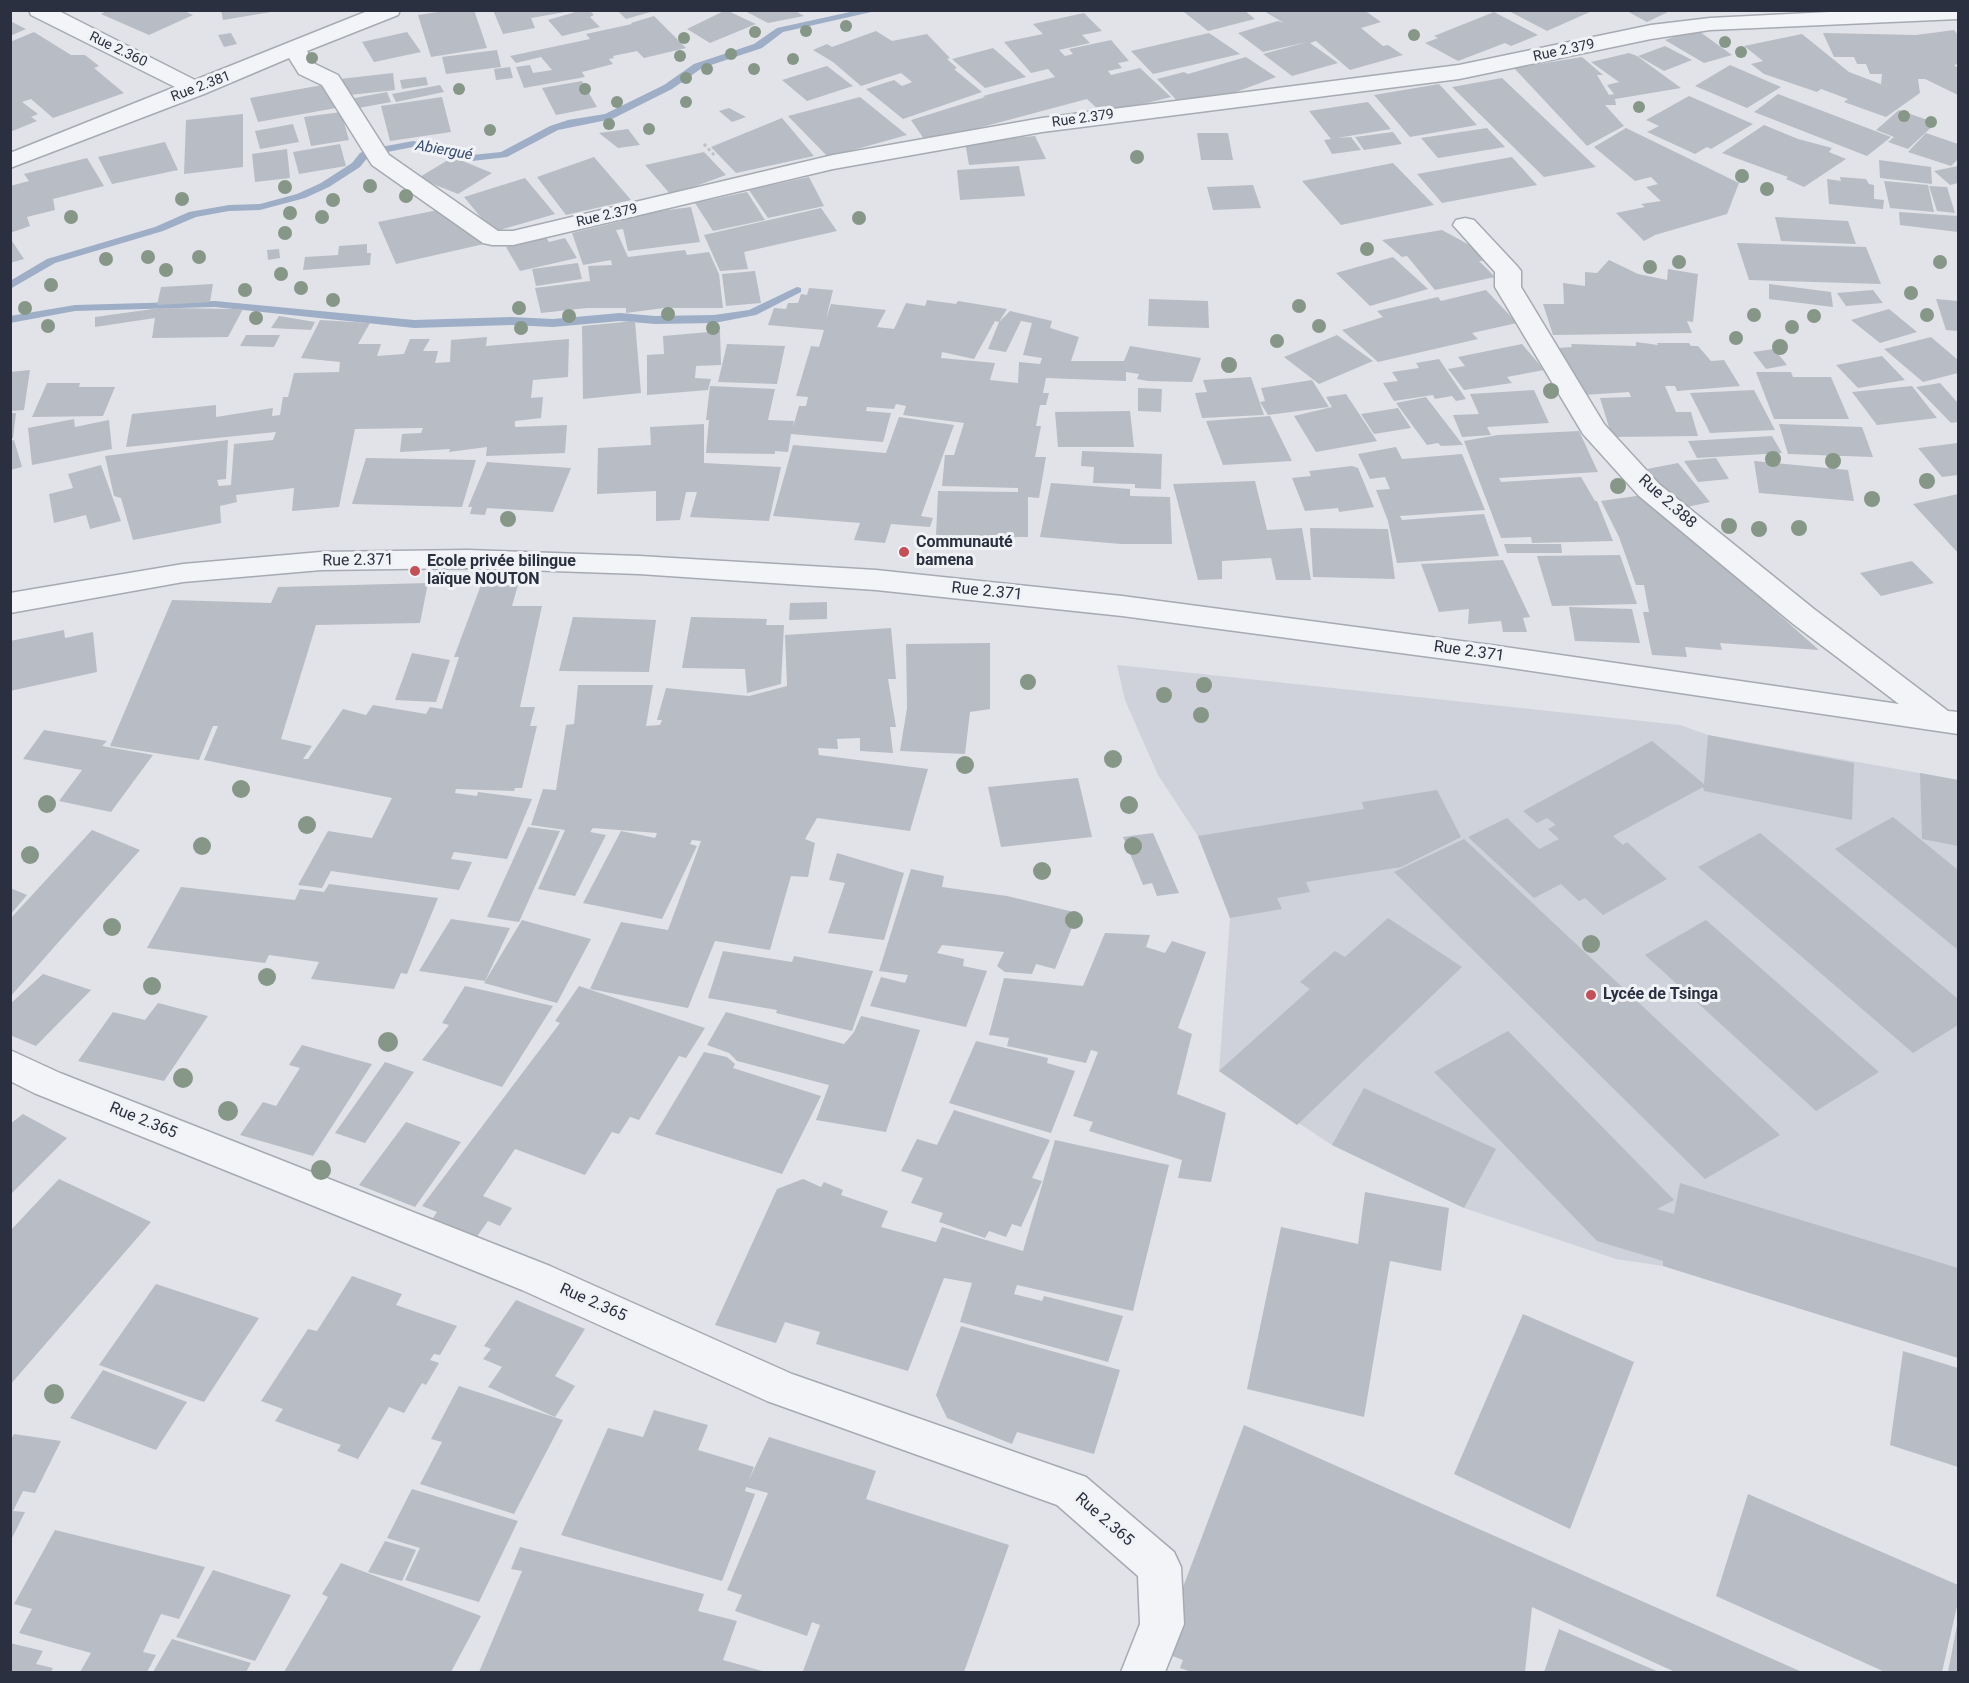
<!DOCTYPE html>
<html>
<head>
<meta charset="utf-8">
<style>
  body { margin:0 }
  #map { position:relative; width:1969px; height:1683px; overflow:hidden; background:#e1e3e8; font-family:Roboto,sans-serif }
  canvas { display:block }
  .frame { position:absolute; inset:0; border:12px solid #2a303f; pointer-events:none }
</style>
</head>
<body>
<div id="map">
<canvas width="1969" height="1683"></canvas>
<div class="frame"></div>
</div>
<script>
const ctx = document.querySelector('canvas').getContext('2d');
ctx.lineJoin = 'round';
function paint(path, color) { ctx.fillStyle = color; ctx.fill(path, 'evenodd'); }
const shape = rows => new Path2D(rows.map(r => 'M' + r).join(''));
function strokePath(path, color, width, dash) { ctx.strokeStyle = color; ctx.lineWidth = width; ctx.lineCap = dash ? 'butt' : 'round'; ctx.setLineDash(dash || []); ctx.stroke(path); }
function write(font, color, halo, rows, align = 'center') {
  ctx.font = font + ' Roboto,sans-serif'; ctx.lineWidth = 6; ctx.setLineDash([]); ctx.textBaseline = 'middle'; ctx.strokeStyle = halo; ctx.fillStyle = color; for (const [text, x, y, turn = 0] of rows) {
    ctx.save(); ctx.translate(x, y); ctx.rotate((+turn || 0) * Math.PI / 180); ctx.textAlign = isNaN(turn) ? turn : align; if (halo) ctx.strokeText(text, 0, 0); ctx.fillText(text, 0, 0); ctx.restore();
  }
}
paint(shape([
  [1117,665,1680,725,1708,735,1958,780,1958,1358,1663,1266,1616,1259,1464,1208,1332,1145,1219,1071,1230,918,1198,836,1158,775,1125,700]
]), '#cfd2da');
paint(shape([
  [859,10,880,10,783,32,762,48,702,68,672,89,612,119,558,130,507,157,472,161,413,147,377,154,368,157,360,167,329,187,305,198,260,210,229,211,196,217,163,231,55,263,10,289,10,281,47,259,155,227,189,212,229,205,260,204,297,194,321,183,352,163,360,153,370,149,413,141,472,155,501,152,550,126,568,120,605,114,664,85,694,64,754,44,777,28,859,10],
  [797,287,801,288,801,292,756,315,714,323,655,324,620,321,553,327,511,325,414,328,215,307,75,311,10,323,10,316,75,305,215,301,414,320,511,317,553,319,620,313,655,316,714,315,749,310,797,287]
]), '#9eaec6');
paint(shape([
  [108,10,182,10,193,15,149,35,101,14],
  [221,10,271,10,271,12,223,20],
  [451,10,474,10,487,48,431,57,418,15],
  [493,10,571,10,571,11,531,18,535,28,503,34],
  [582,10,589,10,594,15,590,17,600,27,562,36,548,20],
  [617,10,654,10,654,11,626,19],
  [726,10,756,24,710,43,687,29],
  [743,10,794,10,804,16,768,23],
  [1192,10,1244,10,1255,19,1208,31,1184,12],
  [1262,10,1364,10,1381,22,1361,28,1383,46,1388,45,1403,55,1350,70,1316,41,1310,43,1338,63,1292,76,1263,54,1307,42,1263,52,1238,33,1278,21,1284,23],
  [1507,10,1592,10,1592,11,1547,31],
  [1625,10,1672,10,1647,22],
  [1494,12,1538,35,1511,46,1505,43,1458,61,1425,43,1438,38,1434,36],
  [1084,13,1102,31,1082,35,1090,43,1059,50,1065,56,1073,54,1069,49,1111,40,1129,61,1118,63,1122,68,1108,71,1111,75,1140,68,1171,97,1103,114,1087,99,952,135,924,139,911,120,985,97,983,96,1055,77,1048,69,1031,73,1004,42,1043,34,1033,24],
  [654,16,686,48,644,58,637,51,613,56,614,58,609,59,613,64,582,72,585,77,524,88,516,67,530,65,533,73,552,70,541,57,516,63,510,56,590,39,586,34,632,24,631,23],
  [10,21,26,29,10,36],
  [1696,29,1732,55,1704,63,1665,40],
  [1954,30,1958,35,1958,64,1954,65,1958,68,1958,95,1925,79,1918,79,1920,93,1886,117,1844,102,1848,99,1821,89,1817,92,1764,74,1751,64,1763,61,1744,46,1802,34,1849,72,1891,88,1881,84,1882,74,1870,74,1866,64,1857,64,1854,57,1834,57,1823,33,1916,35],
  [876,31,892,41,927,34,950,58,947,59,957,68,954,69,982,92,903,119,866,89,894,80,902,86,912,82,901,73,861,86,833,62,813,50,827,44,832,47],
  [34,32,71,55,85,55,99,66,94,68,124,93,53,118,31,99,22,102,38,114,31,117,37,121,10,132,10,42],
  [407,32,421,52,374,62,362,42],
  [231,33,237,44,224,47,218,35],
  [1209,33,1240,54,1153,74,1131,51],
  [1665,46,1692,60,1664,71,1638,56],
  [993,48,1026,77,985,88,952,59],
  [497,50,501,67,446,74,442,57],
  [1629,53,1637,56,1681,88,1615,99,1616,105,1605,105,1624,126,1587,146,1514,68,1582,57,1603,75,1597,75,1609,95,1614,94,1607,85,1619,82,1591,62],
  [1246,57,1276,77,1220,98,1181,105,1157,79,1184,72,1188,74],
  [1730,65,1781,87,1747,108,1695,86],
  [827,66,853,86,807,101,782,80],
  [510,67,513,78,496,80,494,69],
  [393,73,395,90,341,96,340,79],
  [426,77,428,85,402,89,400,80],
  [1502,78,1596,167,1544,177,1452,87],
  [582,81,597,107,556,115,542,88],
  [328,84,336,108,258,122,250,98],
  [1439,84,1477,125,1410,137,1374,95],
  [440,85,444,92,396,102,392,94],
  [387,92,391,102,353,109,349,99],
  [1778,94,1891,137,1867,156,1754,112],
  [1689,96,1753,124,1711,149,1707,147,1695,154,1647,132,1659,126,1646,120],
  [442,97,451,132,390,141,381,106],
  [860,97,907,135,828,157,788,116],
  [1368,102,1391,129,1337,138,1351,137,1361,150,1332,154,1324,140,1331,139,1309,111],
  [729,108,746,117,732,122,719,111],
  [1899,110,1936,123,1908,149,1888,142,1894,137,1876,130],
  [341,112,349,140,311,146,304,117],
  [243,114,243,167,184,174,186,120],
  [782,118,814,156,736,173,711,147],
  [293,124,299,142,260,149,255,131],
  [1764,125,1798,139,1832,148,1829,152,1846,159,1804,187,1786,179,1788,177,1722,153],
  [1487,128,1505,147,1438,158,1421,138],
  [1626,128,1739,183,1727,214,1655,235,1644,241,1616,213,1645,207,1641,204,1661,201,1646,187,1658,184,1651,177,1635,181,1594,147],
  [628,129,640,145,618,148,599,133],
  [1393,132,1402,144,1364,150,1355,137],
  [1197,133,1228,133,1233,160,1201,160],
  [1926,133,1958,144,1958,159,1951,166,1908,152],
  [1035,136,1046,159,969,165,965,142],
  [165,142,178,170,112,184,98,157],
  [340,144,346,166,299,174,293,152],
  [287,149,290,178,255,182,252,154],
  [704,152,726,175,671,195,645,165],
  [453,157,492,173,458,194,418,178],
  [594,157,631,200,566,215,537,177],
  [1512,157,1537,185,1442,203,1417,174],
  [87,158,104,186,53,199,55,210,27,217,30,226,10,233,10,186,29,181,24,174],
  [1879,160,1931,167,1932,184,1880,178],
  [1393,163,1434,205,1341,225,1302,181],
  [1019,166,1025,196,960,200,957,170],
  [1958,166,1958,183,1950,185,1934,171],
  [809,177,824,206,768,218,749,190],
  [1840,177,1866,179,1869,184,1874,185,1874,199,1884,200,1883,209,1829,204,1827,179,1841,181],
  [525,178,555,214,493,232,464,197],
  [1884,181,1928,185,1934,212,1890,208],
  [1253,185,1261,208,1213,210,1207,187],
  [1929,186,1947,187,1955,213,1937,211],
  [747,192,765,220,713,231,695,203],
  [691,207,700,242,628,251,623,229,616,230,628,257,685,250,687,255,709,252,719,274,723,308,664,308,626,313,626,308,587,308,541,313,535,288,590,281,588,266,612,265,611,260,583,265,572,233,622,221,621,216],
  [821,208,837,231,744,252,748,269,720,271,704,235],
  [438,210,484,244,396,264,378,222],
  [1899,212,1958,216,1958,232,1900,225],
  [1775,217,1848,221,1856,244,1781,241],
  [1442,230,1475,248,1483,261,1479,261,1495,277,1435,290,1407,256,1402,257,1382,240],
  [546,237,549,242,565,238,577,258,520,271,506,247],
  [10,238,24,259,10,263],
  [1737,243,1866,247,1881,284,1749,280],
  [367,244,367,253,371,253,370,265,303,270,305,257,338,255,339,246],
  [279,249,280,258,268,260,267,250],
  [1393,257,1428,289,1370,306,1336,273],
  [1609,260,1638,274,1667,280,1668,269,1698,274,1693,322,1687,321,1692,333,1553,335,1543,304,1564,304,1563,283,1585,286,1585,272,1597,273],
  [578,263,582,279,536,286,532,269],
  [755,271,761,303,726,306,722,274],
  [213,284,210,302,157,305,161,287],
  [1769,284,1831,292,1833,307,1769,299],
  [809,288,833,290,826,319,831,304,886,310,877,327,894,329,906,303,925,306,927,300,956,304,958,301,1007,309,999,322,995,321,974,359,942,352,941,358,995,363,990,380,1018,383,1019,362,1040,364,1042,358,1023,355,1032,323,1021,321,1006,352,988,349,999,322,1010,311,1052,321,1050,328,1079,337,1071,361,1124,361,1130,346,1201,358,1192,382,1148,381,1137,379,1139,374,1126,372,1126,381,1046,378,1043,393,1049,393,1046,405,1040,405,1036,426,1041,426,1035,457,1046,457,1039,498,1028,497,1028,537,936,536,938,491,1018,492,1018,488,942,486,945,455,954,455,964,423,903,415,906,406,896,404,894,409,867,407,866,411,891,413,883,442,791,434,788,452,775,451,775,454,706,453,709,420,706,420,710,386,775,389,768,420,794,421,793,427,799,406,806,406,808,397,796,396,811,346,819,347,824,330,768,325,774,308,786,309,788,303,798,303,801,294,807,295],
  [1486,290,1517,323,1472,333,1478,339,1378,362,1342,330,1383,317,1377,311,1438,297,1441,301],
  [1873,290,1883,303,1846,306,1837,293],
  [1149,299,1208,301,1209,328,1148,326],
  [1936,299,1958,301,1958,331,1946,330],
  [160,308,243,309,228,337,152,338,155,318,95,327,95,317],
  [1889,309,1917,332,1880,343,1851,320],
  [279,316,315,322,311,330,271,328],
  [320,320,370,323,358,344,381,344,377,356,404,354,410,339,430,339,423,351,438,351,435,363,450,362,451,340,487,337,486,346,569,339,568,377,533,380,531,398,543,397,541,418,515,421,515,427,567,425,565,453,486,456,487,447,449,452,450,449,400,452,402,434,421,433,423,428,355,429,339,507,292,511,294,488,236,495,237,502,220,506,221,523,133,540,121,498,114,496,105,456,228,440,226,479,217,480,219,486,231,485,234,444,273,440,276,432,126,447,132,414,216,405,216,417,273,408,272,416,280,415,283,397,288,397,294,373,339,372,340,362,301,358],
  [635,321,641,393,583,399,582,326],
  [720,331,721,365,696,366,695,378,711,379,708,390,647,395,647,355,664,354,663,336],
  [246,335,280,335,274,347,240,346],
  [1337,335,1373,361,1319,384,1284,357],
  [1931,337,1958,360,1958,373,1923,382,1884,349],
  [1636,342,1658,345,1657,343,1689,343,1691,346,1698,346,1711,361,1724,360,1740,386,1677,391,1675,386,1665,386,1676,412,1691,412,1698,436,1612,437,1600,398,1631,397,1629,392,1584,395,1558,348,1572,347,1571,344,1636,346],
  [727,344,785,346,777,384,718,382],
  [1522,344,1544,370,1507,377,1512,383,1464,390,1448,369,1465,366,1458,357],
  [1774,349,1787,365,1766,369,1753,352],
  [1882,356,1905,380,1858,388,1836,365],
  [1439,359,1466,399,1456,401,1452,396,1435,399,1433,395,1394,401,1383,383,1398,381,1392,372,1419,368,1416,363],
  [30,370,24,410,10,411,10,372],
  [1756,372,1791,372,1793,377,1831,377,1849,419,1774,419],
  [1251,377,1264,415,1202,418,1195,393,1207,392,1203,380],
  [1312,380,1329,407,1268,415,1260,402,1265,401,1261,388],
  [47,383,80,383,79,387,115,387,103,416,32,417],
  [1940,383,1958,403,1958,422,1951,423,1916,387],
  [1912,386,1937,418,1877,425,1852,392],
  [1138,388,1162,389,1161,412,1138,411],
  [1534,390,1549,423,1487,427,1491,435,1462,437,1453,415,1479,414,1470,394],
  [1754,390,1775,430,1710,433,1690,393],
  [1346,394,1377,441,1316,452,1294,416,1332,407,1326,397],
  [1426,397,1463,445,1441,446,1438,443,1427,445,1396,403],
  [1398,408,1411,428,1374,434,1361,414],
  [1130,411,1134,447,1058,447,1055,412],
  [10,413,16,413,13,438,10,438],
  [1270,416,1292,461,1223,465,1206,421],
  [899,417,954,425,921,516,933,518,930,527,891,524,885,543,854,540,860,523,773,516,793,445,886,453],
  [74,419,75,427,109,420,112,449,32,465,28,428],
  [704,424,704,463,781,467,769,521,690,517,697,492,686,492,680,520,656,521,656,491,597,494,598,448,651,445,650,427],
  [1779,424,1862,427,1873,457,1788,454],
  [1579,431,1598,472,1499,478,1501,482,1581,477,1595,501,1597,501,1613,541,1532,543,1531,537,1501,538,1464,441,1498,435],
  [1772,436,1782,453,1697,458,1688,441],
  [14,440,22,467,10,470,10,441],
  [1958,443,1958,475,1942,477,1918,448],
  [1396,447,1402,459,1462,454,1485,510,1400,516,1402,520,1484,514,1499,556,1397,563,1388,521,1376,490,1390,489,1385,477,1370,479,1358,454],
  [1082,451,1162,454,1161,489,1135,488,1135,484,1093,483,1094,467,1081,466],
  [366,458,476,460,462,507,352,504],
  [1716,458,1729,479,1698,482,1684,461],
  [1754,461,1848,470,1854,501,1759,493],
  [487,462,571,468,553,512,487,508,485,515,470,514,472,507,468,507],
  [1678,463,1710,502,1678,509,1647,469],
  [101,465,121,521,90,529,86,515,54,523,49,494,73,488,68,474],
  [1352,466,1358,468,1374,507,1339,512,1338,508,1305,511,1292,478,1311,476,1309,471],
  [1255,481,1267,530,1302,528,1311,580,1276,580,1271,558,1222,561,1222,579,1198,580,1173,484],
  [1051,483,1130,489,1130,496,1170,497,1172,544,1121,544,1040,537],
  [1958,494,1958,553,1913,504],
  [1643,495,1676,527,1681,528,1819,650,1720,643,1722,650,1685,647,1687,657,1652,655,1643,612,1649,612,1644,585,1636,585,1619,537,1601,501],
  [1310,528,1388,529,1395,579,1313,577],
  [1504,544,1561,544,1562,553,1507,553],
  [1620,555,1637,604,1552,606,1537,556],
  [1503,560,1530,617,1523,618,1527,632,1503,632,1501,621,1468,624,1469,609,1439,612,1421,564],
  [1912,561,1934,583,1881,596,1860,573],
  [428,583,420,623,316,625,281,739,312,746,303,759,308,759,343,709,366,715,373,705,426,714,430,707,442,709,459,657,454,657,481,585,518,585,512,606,542,606,520,707,535,707,530,726,537,726,522,788,515,788,514,791,456,789,455,793,477,796,478,792,532,799,507,859,454,852,451,859,472,862,459,890,331,871,322,888,298,885,328,831,372,838,392,798,204,760,218,726,213,726,199,760,110,746,172,600,271,603,278,587],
  [827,602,827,619,789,620,790,603],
  [1569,607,1632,609,1640,643,1575,641],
  [573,617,656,620,649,672,559,671],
  [691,617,767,619,766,625,784,625,781,684,747,693,745,669,682,668],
  [891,628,896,679,888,679,896,727,890,727,893,753,860,751,860,738,837,739,838,749,818,748,819,755,928,769,910,831,817,818,805,839,815,843,808,877,791,876,770,950,715,941,688,1008,590,989,621,922,668,930,701,841,692,840,690,844,697,846,662,919,583,903,621,831,655,838,657,833,593,828,590,832,606,835,575,896,538,889,565,830,531,825,543,789,556,790,566,725,574,724,578,685,653,685,646,726,660,725,662,720,657,720,666,688,749,696,787,686,785,635],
  [64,630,65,638,93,632,97,672,10,691,10,641],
  [990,643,990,709,970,712,965,754,900,751,907,708,906,644],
  [412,653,450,660,436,702,395,700],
  [44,730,107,741,102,746,153,755,111,812,59,801,82,770,23,759],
  [1708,735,1854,763,1852,820,1704,791,1703,787,1613,836,1623,845,1627,842,1667,879,1603,915,1585,898,1579,901,1561,884,1534,898,1468,837,1507,818,1539,849,1559,839,1548,829,1556,825,1547,818,1537,823,1523,811,1652,741,1704,784],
  [1920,773,1958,780,1958,846,1922,839],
  [1078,778,1092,837,1001,847,988,787],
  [1437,790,1461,837,1401,867,1306,882,1310,892,1277,898,1282,909,1230,918,1198,836,1364,809,1362,802],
  [1893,817,1958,870,1958,950,1835,849],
  [528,827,560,831,519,922,487,917],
  [92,830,140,850,10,997,10,919],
  [1153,833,1179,893,1157,896,1152,883,1143,885,1123,837],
  [1760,833,1958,999,1958,1025,1913,1053,1698,867],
  [1464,839,1780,1135,1705,1179,1394,872],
  [837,853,904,873,884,940,828,933,845,883,829,880],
  [911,869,944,876,942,887,1007,896,1078,913,1055,969,1036,964,1032,974,1005,972,997,966,1004,952,942,945,937,953,964,959,963,966,987,971,966,1027,870,1006,881,977,905,983,908,975,879,971],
  [329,884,438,898,407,974,401,973,394,989,311,979,319,962,269,955,265,963,147,948,181,887,295,900,300,889,324,892],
  [10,888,27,895,10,915],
  [1388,918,1462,967,1297,1125,1219,1071,1310,989,1300,982,1335,951,1345,957],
  [451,919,510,928,485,981,419,971],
  [522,920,591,939,557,1003,484,983],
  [1706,920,1879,1072,1816,1111,1645,955],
  [1105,933,1150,935,1146,947,1165,953,1172,941,1206,952,1178,1028,1192,1034,1177,1094,1226,1113,1211,1182,1178,1178,1182,1160,1089,1131,1093,1122,1073,1116,1098,1052,1091,1050,1086,1063,1007,1046,1009,1038,989,1035,1004,978,1083,986],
  [723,951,792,962,794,956,873,971,852,1031,776,1013,777,1010,708,998],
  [43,974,91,990,36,1046,10,1035,10,1004],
  [465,986,553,1006,502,1087,422,1060,449,1025,442,1023],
  [579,986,705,1028,686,1058,679,1056,639,1120,630,1117,619,1134,612,1132,585,1175,515,1149,483,1196,512,1208,500,1226,488,1221,471,1245,427,1227,437,1212,422,1206,560,1023,555,1021],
  [158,1003,208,1016,164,1081,78,1061,113,1012,145,1020],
  [726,1012,844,1044,854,1032,861,1016,920,1030,886,1132,816,1120,829,1085,737,1061,729,1053,707,1045],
  [1508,1031,1674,1200,1657,1209,1674,1214,1680,1183,1958,1268,1958,1358,1663,1266,1663,1261,1597,1241,1434,1072],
  [976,1041,1048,1058,1047,1063,1075,1071,1051,1133,949,1103],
  [302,1045,372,1064,313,1156,240,1135,263,1102,276,1106,300,1068,289,1065],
  [704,1052,727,1057,735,1064,733,1068,821,1096,782,1174,655,1134],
  [385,1062,414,1072,365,1143,335,1133],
  [1364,1088,1496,1149,1464,1208,1332,1145],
  [954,1110,1050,1140,1032,1178,1042,1181,1021,1227,1012,1224,1006,1237,989,1231,985,1238,939,1222,943,1213,911,1203,923,1178,901,1171,917,1139,937,1145],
  [23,1114,67,1138,10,1195,10,1124],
  [406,1122,461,1142,415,1207,359,1185],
  [1055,1140,1169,1165,1133,1311,1017,1285,1014,1294,1042,1301,1044,1296,1123,1316,1108,1362,960,1322,972,1283,944,1278,908,1371,816,1344,820,1332,785,1322,776,1343,715,1325,777,1189,803,1179,821,1187,824,1182,843,1190,841,1195,888,1211,881,1227,936,1242,942,1227,1023,1251],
  [59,1179,151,1222,10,1385,10,1231],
  [1365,1192,1449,1208,1441,1271,1390,1261,1364,1417,1247,1389,1281,1227,1358,1244],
  [352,1276,402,1294,396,1305,457,1326,440,1355,434,1354,430,1360,439,1363,426,1385,422,1383,404,1413,389,1407,358,1459,337,1451,341,1445,275,1421,283,1409,261,1401,308,1329,317,1331],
  [156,1284,259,1318,204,1402,99,1365],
  [516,1300,585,1329,555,1376,575,1386,555,1417,488,1387,502,1367,483,1359,491,1349,484,1346],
  [1523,1314,1634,1362,1570,1529,1454,1474],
  [961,1326,1120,1370,1094,1454,1017,1432,1012,1444,947,1418,936,1395],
  [1903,1351,1958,1368,1958,1467,1890,1445],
  [103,1370,187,1402,156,1450,70,1418],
  [459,1386,563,1420,514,1514,420,1484,442,1442,431,1439],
  [654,1410,708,1425,698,1450,754,1467,748,1482,769,1437,876,1471,866,1499,1009,1545,964,1672,808,1672,803,1671,820,1625,812,1622,807,1636,735,1611,742,1595,727,1590,768,1493,746,1487,745,1491,755,1494,722,1581,561,1535,608,1428,643,1437],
  [1244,1425,1802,1672,1675,1672,1532,1607,1525,1672,1191,1672,1180,1668,1183,1660,1159,1651],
  [14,1434,61,1441,35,1493,23,1491,13,1511,25,1512,10,1542,10,1441],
  [412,1489,518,1521,479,1602,405,1580,420,1548,387,1538],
  [1748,1494,1958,1585,1958,1602,1942,1672,1885,1672,1716,1596],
  [55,1530,205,1567,179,1619,161,1614,143,1652,156,1655,147,1672,80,1672,91,1653,19,1633,32,1609,14,1604],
  [385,1541,416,1550,402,1581,368,1572],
  [520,1547,704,1594,698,1611,737,1621,723,1660,766,1672,479,1672,522,1571,511,1569],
  [341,1563,481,1616,451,1672,284,1672,328,1597,322,1594],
  [213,1570,291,1595,255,1661,176,1637],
  [1957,1625,1958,1672,1948,1672],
  [1559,1629,1659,1672,1544,1672],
  [172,1639,251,1663,246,1672,153,1672],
  [10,1643,43,1651,36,1664,53,1668,51,1672,10,1672]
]), '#b8bcc5');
const minor = shape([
  [29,10,57,10,195,80,370,10,400,10,398,15,307,51,315,64,338,75,389,155,498,231,513,231,833,155,1042,118,1459,65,1651,25,1710,18,1869,10,1958,10,1958,19,1710,30,1651,39,1459,79,1042,132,833,169,513,245,492,245,483,243,372,165,322,85,299,74,289,58,204,94,10,168,10,153,175,87,31,15,29,10],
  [1465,218,1474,220,1517,266,1521,271,1521,287,1604,424,1659,484,1814,609,1948,711,1958,712,1958,734,1491,665,1122,616,876,590,639,574,468,568,321,570,183,582,10,613,10,593,183,564,321,552,468,550,639,556,876,570,1122,596,1491,645,1899,704,1792,623,1639,496,1583,434,1495,287,1495,272,1453,225,1456,220,1465,218],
  [10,1050,60,1073,550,1266,792,1374,1086,1477,1174,1552,1181,1567,1184,1624,1165,1672,1121,1672,1140,1624,1138,1576,1057,1505,767,1401,522,1290,34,1093,10,1081,10,1050]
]);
strokePath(minor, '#a6aab2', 3);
strokePath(shape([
  [704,144,716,157]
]), '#bfc1c7', 3, [3, 3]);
paint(minor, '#f3f4f7');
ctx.fillStyle = '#869788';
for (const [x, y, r] of [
  [846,26,6],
  [806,31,6],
  [755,32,6],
  [1414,35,6],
  [684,38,6],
  [1725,42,6],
  [1741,52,6],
  [731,54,6],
  [680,56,6],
  [312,58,6],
  [793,59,6],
  [707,69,6],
  [754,69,6],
  [686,78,6],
  [459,89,6],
  [585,89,6],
  [617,102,6],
  [686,102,6],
  [1639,107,6],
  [1904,116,6],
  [1931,122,6],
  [609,124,6],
  [649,129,6],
  [490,130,6],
  [1137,157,7],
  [1742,176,7],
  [370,186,7],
  [285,187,7],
  [1767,189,7],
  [406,196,7],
  [182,199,7],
  [333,200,7],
  [290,213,7],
  [71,217,7],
  [322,217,7],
  [859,218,7],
  [285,233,7],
  [1367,249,7],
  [148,257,7],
  [199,257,7],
  [106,259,7],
  [1679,262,7],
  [1940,262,7],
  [1650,267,7],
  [166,270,7],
  [281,274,7],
  [51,285,7],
  [301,288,7],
  [245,290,7],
  [1911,293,7],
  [333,300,7],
  [1299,306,7],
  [25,308,7],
  [519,308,7],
  [668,314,7],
  [1754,315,7],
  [1927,315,7],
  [569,316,7],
  [1814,316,7],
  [256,318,7],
  [48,326,7],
  [1319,326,7],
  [1792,327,7],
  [521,328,7],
  [713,328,7],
  [1736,338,7],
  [1277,341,7],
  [1780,347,8],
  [1229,365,8],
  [1551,391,8],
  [1773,459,8],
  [1833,461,8],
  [1927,481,8],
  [1618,486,8],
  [1872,499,8],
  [508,519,8],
  [1729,526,8],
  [1799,528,8],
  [1759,529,8],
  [1028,682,8],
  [1204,685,8],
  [1164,695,8],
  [1201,715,8],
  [1113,759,9],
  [965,765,9],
  [241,789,9],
  [47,804,9],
  [1129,805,9],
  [307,825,9],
  [202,846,9],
  [1133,846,9],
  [30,855,9],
  [1042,871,9],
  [1074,920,9],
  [112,927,9],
  [1591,944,9],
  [267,977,9],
  [152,986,9],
  [388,1042,10],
  [183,1078,10],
  [228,1111,10],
  [321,1170,10],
  [54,1394,10]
]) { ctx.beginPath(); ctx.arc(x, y, r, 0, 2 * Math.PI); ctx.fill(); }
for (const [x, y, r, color] of [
  [904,552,6,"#c44f57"],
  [415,571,6,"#c44f57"],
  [1591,995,6,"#c44f57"]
]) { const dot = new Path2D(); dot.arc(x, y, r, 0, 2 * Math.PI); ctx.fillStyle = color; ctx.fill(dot); strokePath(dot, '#f0f2f6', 2); }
write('14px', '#2a303f', '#f0f2f6', [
  ["Rue 2.360",118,50,26],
  ["Rue 2.379",1564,51,-12],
  ["Rue 2.381",201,87,-21],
  ["Rue 2.379",1083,119,-8],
  ["Rue 2.379",607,216,-13]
]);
write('italic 15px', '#374c6f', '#f0f2f6', [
  ["Abiergué",444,151,10]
]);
write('16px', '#2a303f', '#f0f2f6', [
  ["Rue 2.388",1667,502,42],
  ["Rue 2.371",358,561,-1],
  ["Rue 2.371",987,592,6],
  ["Rue 2.371",1469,652,8],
  ["Rue 2.365",143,1121,22],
  ["Rue 2.365",593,1303,24],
  ["Rue 2.365",1104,1520,41]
]);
write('bold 16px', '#2a303f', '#f0f2f6', [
  ["Communauté",916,543],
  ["bamena",916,561],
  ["Ecole privée bilingue",427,562],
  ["laïque NOUTON",427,580],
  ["Lycée de Tsinga",1603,995]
], 'left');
</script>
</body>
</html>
